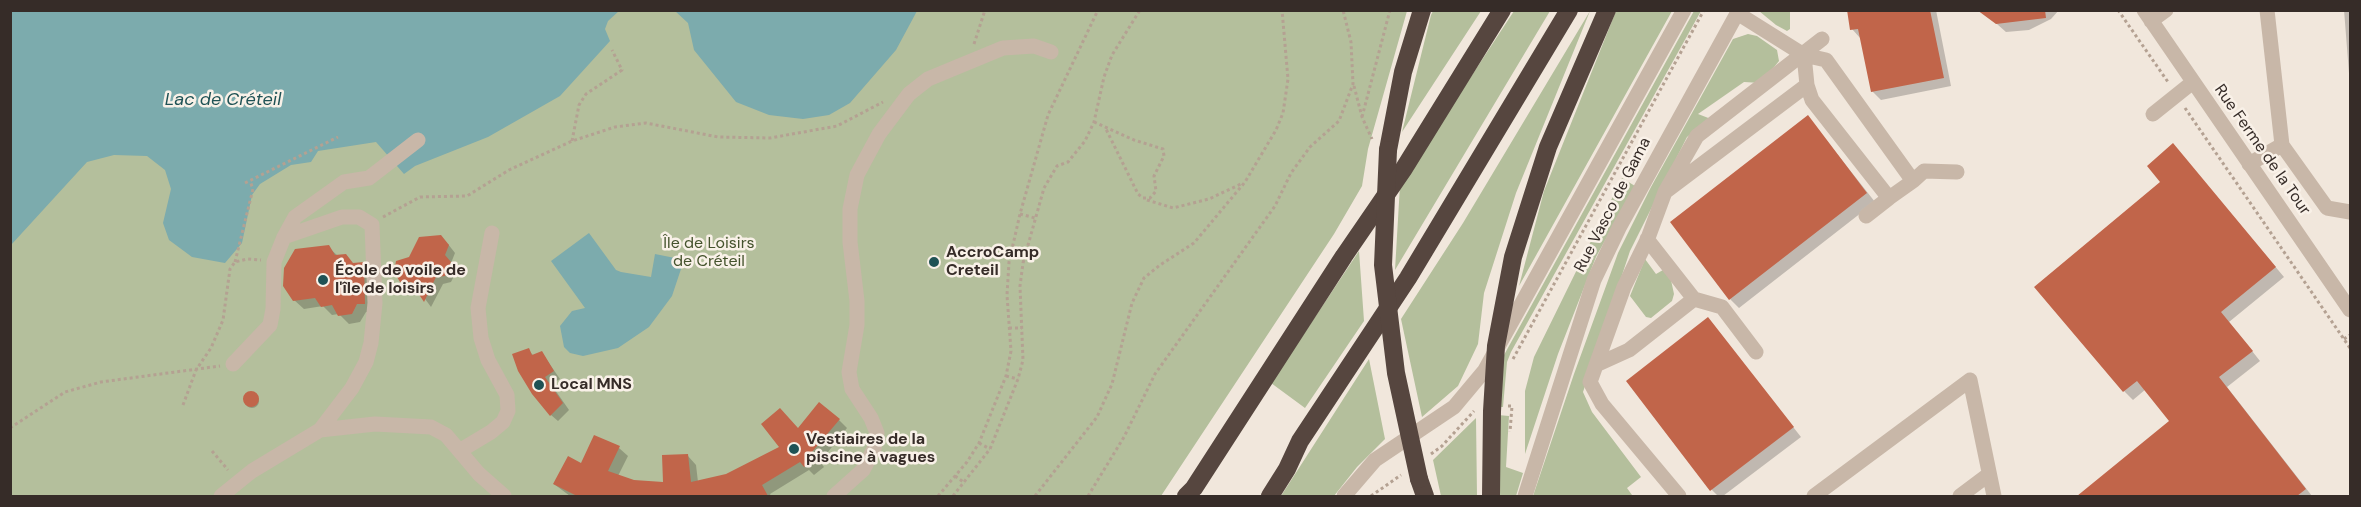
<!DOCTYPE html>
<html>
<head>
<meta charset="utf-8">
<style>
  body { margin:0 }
  #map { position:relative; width:2361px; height:507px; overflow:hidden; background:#f1e7dc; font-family:"DM Sans",sans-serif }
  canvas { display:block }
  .frame { position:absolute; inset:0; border:12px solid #362c28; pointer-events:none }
</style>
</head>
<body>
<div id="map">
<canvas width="2361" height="507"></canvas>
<div class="frame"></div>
</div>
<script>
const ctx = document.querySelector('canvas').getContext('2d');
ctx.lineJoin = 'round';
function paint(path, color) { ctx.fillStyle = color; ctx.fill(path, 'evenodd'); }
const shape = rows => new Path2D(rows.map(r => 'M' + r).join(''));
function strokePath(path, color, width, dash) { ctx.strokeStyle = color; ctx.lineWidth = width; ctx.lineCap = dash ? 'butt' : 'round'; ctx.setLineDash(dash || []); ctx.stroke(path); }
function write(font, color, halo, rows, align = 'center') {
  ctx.font = font + ' "DM Sans",sans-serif'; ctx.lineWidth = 5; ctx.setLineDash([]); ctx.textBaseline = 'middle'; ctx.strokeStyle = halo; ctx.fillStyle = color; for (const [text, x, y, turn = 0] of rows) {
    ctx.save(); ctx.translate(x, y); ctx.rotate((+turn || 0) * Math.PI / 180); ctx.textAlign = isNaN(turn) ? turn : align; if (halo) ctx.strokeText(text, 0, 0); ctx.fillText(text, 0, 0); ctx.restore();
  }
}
paint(shape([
  [11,11,1407,11,1368,149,1362,186,1334,234,1161,496,11,496],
  [1433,11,1481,11,1402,132,1431,15],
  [1514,11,1550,11,1395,270,1400,185],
  [1590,11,1516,193,1484,293,1478,344,1458,386,1422,417,1401,319,1463,223],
  [1616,11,1672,11,1519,286,1544,191],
  [1694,11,1701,11,1511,352,1507,362,1503,407,1498,407,1504,355],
  [1759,11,1790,11,1790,29,1787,31,1776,25],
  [1748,34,1757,36,1777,50,1779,61,1761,83,1744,82,1698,114,1711,119,1687,137,1630,251,1583,392,1592,412,1641,477,1627,488,1632,495,1630,496,1533,496,1574,374,1618,253,1651,187,1733,39],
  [1622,178,1635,186,1596,257,1558,354,1525,454,1525,391,1534,357],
  [1359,251,1364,321,1305,408,1271,383],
  [1645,259,1656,274,1663,270,1671,280,1674,294,1672,301,1651,318,1646,317,1630,296],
  [1369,359,1385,439,1357,467,1334,496,1281,496],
  [1498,415,1509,416,1506,467,1523,473,1516,496,1498,496],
  [1476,418,1477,496,1441,496,1433,460]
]), '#b4bf9c');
paint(shape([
  [11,11,619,11,608,21,605,29,610,41,560,96,488,137,415,166,404,174,376,142,318,151,311,162,291,165,260,184,252,195,242,243,225,263,192,257,169,240,163,223,171,189,165,170,147,156,114,155,87,162,11,245],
  [675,11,917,11,896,50,850,103,829,115,803,119,769,115,736,102,694,50,688,23],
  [589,233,616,270,621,272,651,277,655,254,675,258,675,264,682,266,672,296,649,327,618,348,583,356,570,353,564,347,560,326,572,311,585,308,551,261]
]), '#7cabad');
paint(shape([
  [1848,10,1936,10,1951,86,1881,100,1872,91,1861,39,1852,29],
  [1986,10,2059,10,2051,19,2029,30,2006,32,1989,17],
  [2344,10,2350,10,2350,86],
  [1808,117,1875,202,1739,308,1730,299],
  [2181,154,2284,277,2229,322,2260,361,2227,387,2312,496,2088,496,2084,492,2171,421,2146,389,2133,400,2124,391,2162,183],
  [448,244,455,253,451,263,457,270,451,282,443,284,431,307,417,288,408,289,401,281],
  [328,247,338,256,354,264,363,264,372,273,373,312,366,312,360,322,349,324,339,314,332,315,323,306,304,309,294,300],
  [1708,319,1801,437,1723,496,1718,496,1712,490],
  [528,350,534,356,542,353,560,379,551,384,569,410,558,421,551,415],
  '245 401a7 7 0 1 1 14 0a7 7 0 1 1-14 0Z',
  [839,420,847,428,820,462,824,467,814,475,809,470,770,494,771,496,570,496,554,484,581,465,619,448,628,456,618,476,633,481,664,483,688,456,696,465,698,482,727,476,782,447,799,430]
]), '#0003');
paint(shape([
  [1847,10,1930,10,1944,78,1871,92,1858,29,1850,30],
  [1977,10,2045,10,2046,18,1996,24],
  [1808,115,1867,193,1729,300,1670,222],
  [2173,143,2276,267,2221,312,2253,351,2219,377,2306,489,2297,496,2077,496,2169,421,2137,381,2123,392,2034,287,2160,182,2147,166],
  [441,235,449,245,445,255,451,262,445,276,436,277,424,302,411,282,400,282,394,272,396,261,409,257,419,237],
  [329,245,335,255,346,254,353,263,364,262,365,304,357,304,352,314,338,316,332,305,321,307,315,298,293,301,283,286,284,268,295,249],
  [1708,317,1794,427,1710,491,1626,381],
  [529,348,532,355,542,351,554,371,545,377,563,403,550,416,532,394,518,371,512,354],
  '243 399a8 8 0 1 1 16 0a8 8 0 1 1-16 0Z',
  [819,402,840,419,812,452,816,457,804,467,800,462,762,485,768,496,577,496,553,484,568,456,581,463,594,435,620,446,608,471,634,480,663,482,662,455,688,454,691,482,726,474,779,447,761,424,780,408,798,428]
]), '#c1654a');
strokePath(shape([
  [2118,10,2168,82],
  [974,44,985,10],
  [1354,86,1362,117,1372,139],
  [2185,108,2350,348],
  [1362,117,1390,10],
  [1094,122,1134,140,1163,149,1164,156,1154,176,1156,191,1150,198,1143,198,1138,194,1105,127],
  [572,141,579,105,586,94,622,70,612,50],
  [245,183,338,137],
  [1147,200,1173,208,1209,199,1243,183],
  [1020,214,1035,218],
  [383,217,420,197,467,196,509,170,572,141,615,127,646,123,718,137,770,138,837,126,883,102],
  [235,262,253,189,250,181],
  [1009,328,1022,328],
  [2344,339,2350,335],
  [1513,359,1704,10],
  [1006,376,1018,379],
  [183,405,196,370,211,348,223,320,230,269,235,262,247,259,261,260],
  [1508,406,1512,406,1510,432],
  [10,428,65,392,101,382,220,366],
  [979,443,990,449],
  [212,451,228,470],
  [1431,454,1442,446,1474,411],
  [955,476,965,483],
  [938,496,967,462,979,443,1006,376,1011,351,1007,295,1009,262,1020,214,1048,115,1098,10],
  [953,496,990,449,1018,379,1023,360,1020,286,1023,263,1044,188,1057,166,1068,162,1085,141,1094,122,1104,77,1112,55,1140,10],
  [1035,496,1097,417,1112,384,1132,303,1144,278,1160,265,1194,243,1245,182,1276,130,1283,113,1288,79,1282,10],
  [1088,496,1124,437,1155,374,1275,206,1291,173,1310,147,1339,121,1353,84,1351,42,1343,10],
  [1371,496,1401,475]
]), '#b4a192', 3, [3, 3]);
strokePath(shape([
  [2144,10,2350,310],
  [2267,10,2282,145,2327,208,2350,212],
  [1737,13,1804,55,1826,60,1913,181,1889,198,1812,100,1807,85,1804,55],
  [2151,21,2166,10],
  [1807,85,1665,192,1697,136,1822,39],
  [2153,114,2193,82],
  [2249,164,2282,145],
  [1913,181,1924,171,1957,172],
  [1665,192,1648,238,1624,287,1590,382,1602,404,1679,496],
  [1866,216,1889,198],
  [284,237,295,217,344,182,369,178,418,140],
  [1694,299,1722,307,1756,352],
  [233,364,270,325,273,309,274,262,284,237,342,217,359,217,372,225,375,303,371,343,366,362,352,388,320,430],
  [1596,365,1629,350,1694,299,1647,239],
  [461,450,491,432,503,422,508,411,507,395,488,360,481,338,478,308,492,233],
  [221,496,252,471,320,430,375,424,431,427,446,435,479,474,504,496],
  [834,496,863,470,874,449,877,433,871,418,852,389,849,372,857,325,857,301,850,242,850,209,857,175,879,134,909,94,928,79,1003,48,1034,46,1051,52],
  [1344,496,1375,460,1454,407,1485,370,1684,10],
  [1525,496,1594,280,1619,228,1739,10],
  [1814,496,1970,380,1994,496],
  [1960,496,1988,475]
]), '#c8b7a8', 15);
strokePath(shape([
  [1388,150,1403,72,1422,10],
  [1419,479,1425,496],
  [1186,496,1194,488,1344,256,1403,170,1502,10],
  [1270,496,1287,469,1300,441,1408,278,1569,10],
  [1491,496,1492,411,1496,346,1513,257,1548,147,1607,10]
]), '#56463f', 18);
strokePath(shape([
  [1388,150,1383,265,1396,373,1419,479]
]), '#56463f', 18);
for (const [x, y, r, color] of [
  [934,262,6,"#1f5255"],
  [323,280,6,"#1f5255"],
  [539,385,6,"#1f5255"],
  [794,449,6,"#1f5255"]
]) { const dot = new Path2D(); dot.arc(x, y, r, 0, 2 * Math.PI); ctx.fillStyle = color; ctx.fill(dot); strokePath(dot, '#f9f1e8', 2); }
write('16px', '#362c28', '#f9f1e8', [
  ["Rue Ferme de la Tour",2262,150,55],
  ["Rue Vasco de Gama",1613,205,-63]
]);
write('16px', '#45532d', '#f9f1e8', [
  ["Île de Loisirs",709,244],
  ["de Créteil",709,262]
]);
write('bold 16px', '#362c28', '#f9f1e8', [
  ["AccroCamp",946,253],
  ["Creteil",946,271],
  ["École de voile de",335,271],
  ["l'île de loisirs",335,289],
  ["Local MNS",551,385],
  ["Vestiaires de la",806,440],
  ["piscine à vagues",806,458]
], 'left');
write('italic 18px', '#1f5255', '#f9f1e8', [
  ["Lac de Créteil",223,100]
]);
</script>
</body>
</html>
